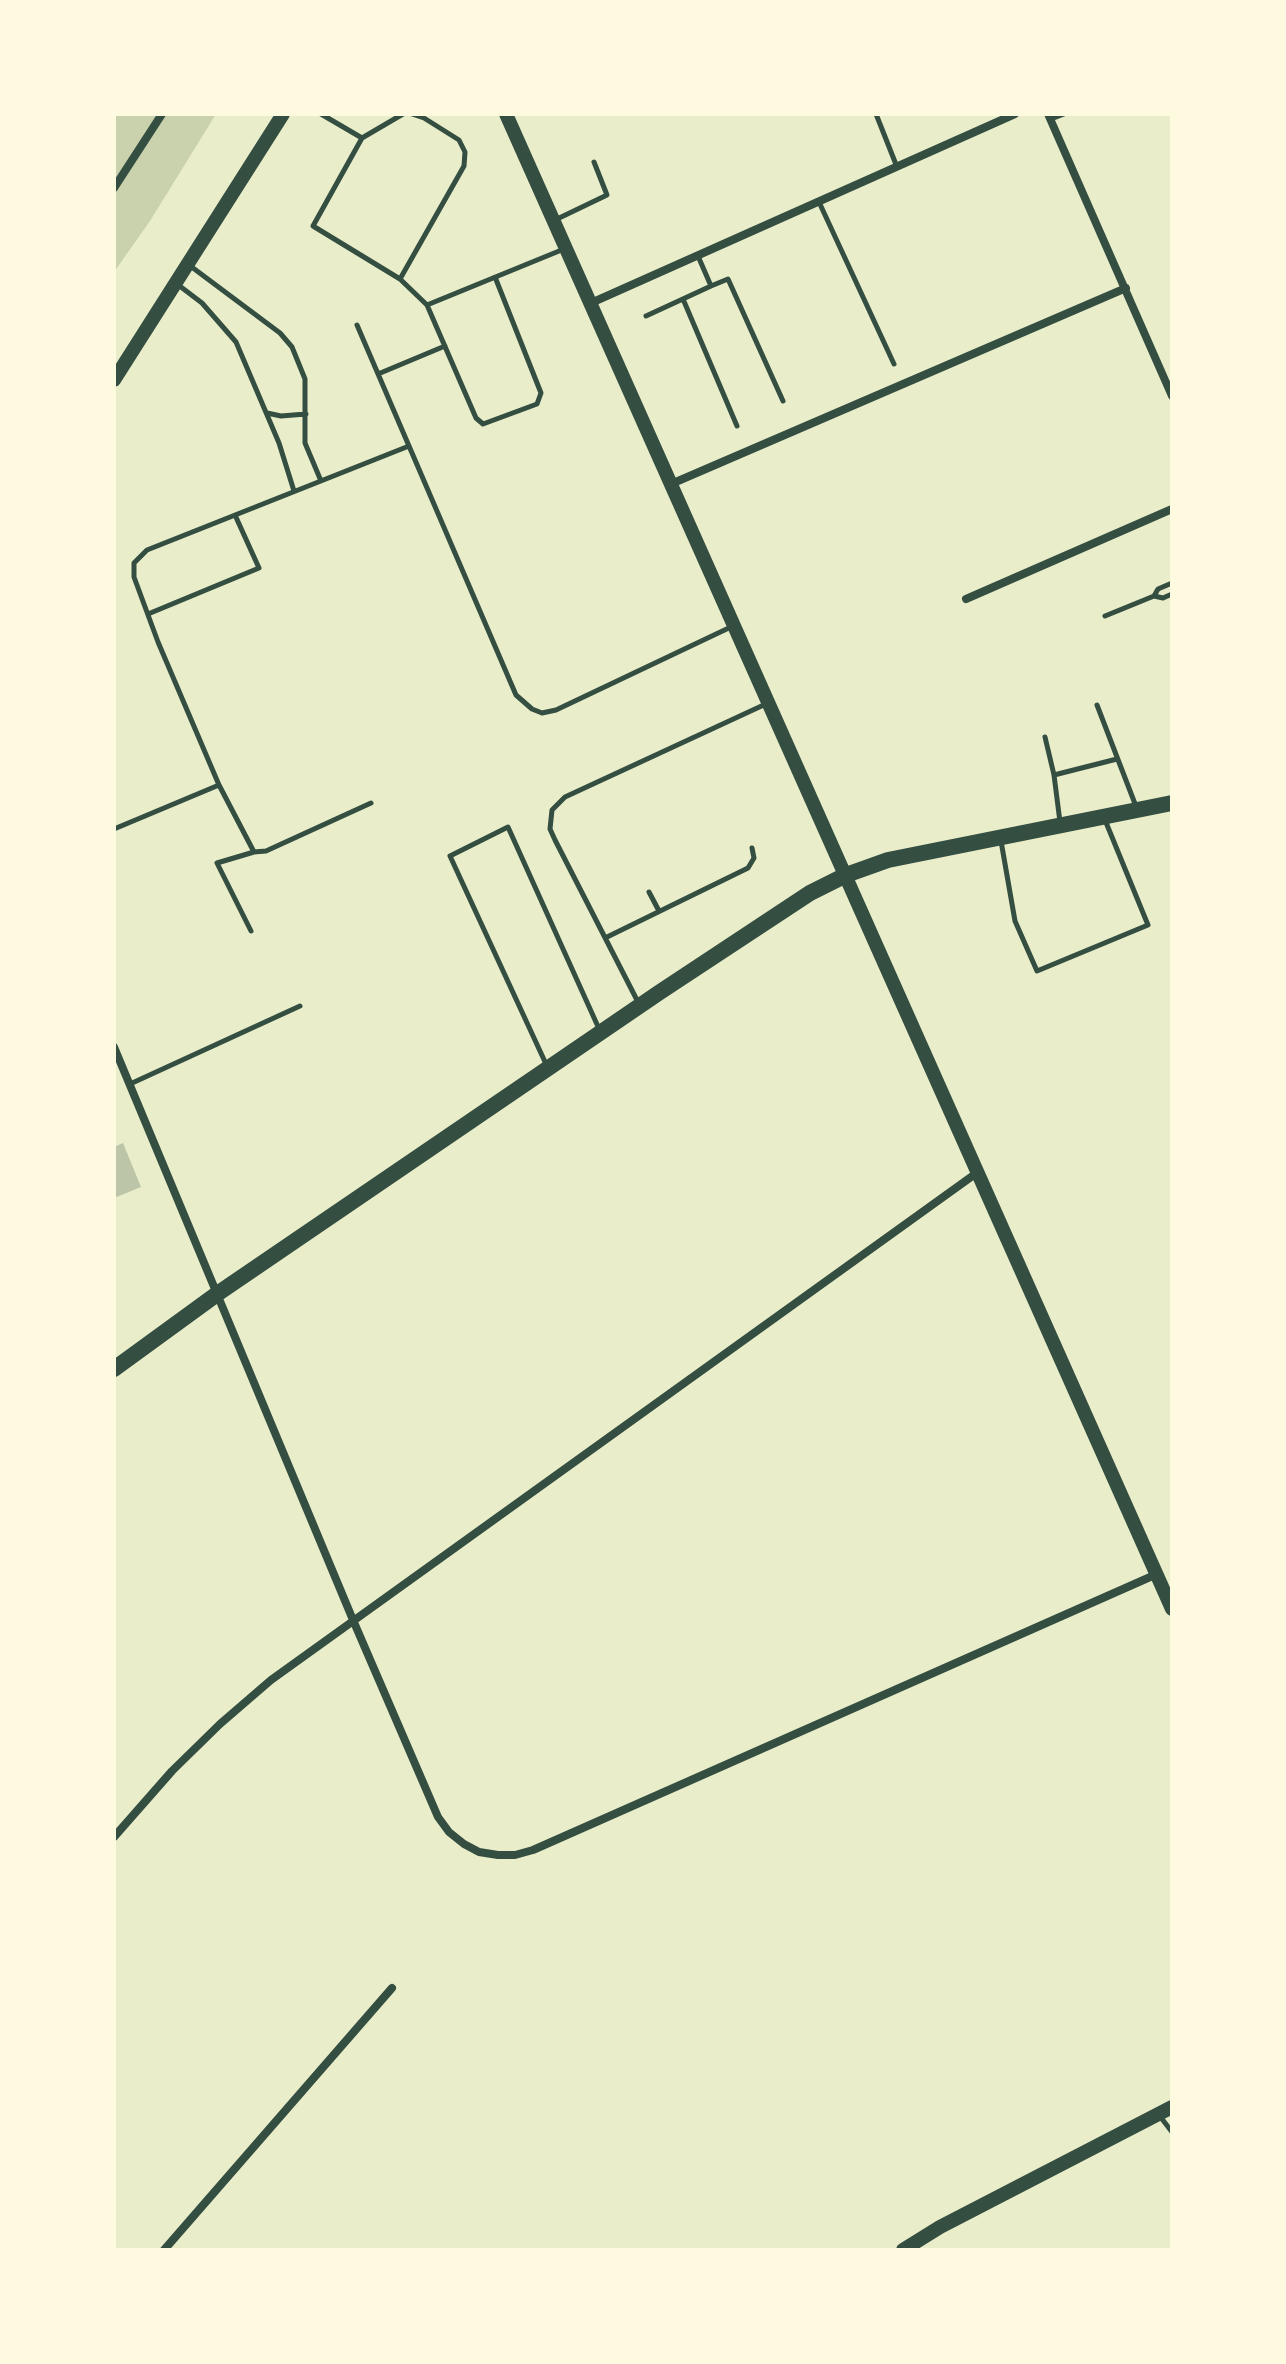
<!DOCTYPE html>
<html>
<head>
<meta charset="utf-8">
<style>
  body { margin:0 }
  #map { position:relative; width:1286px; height:2364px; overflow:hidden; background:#e9edc9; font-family:"Fira Sans",sans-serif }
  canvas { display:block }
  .frame { position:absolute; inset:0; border:116px solid #fefae0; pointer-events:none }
</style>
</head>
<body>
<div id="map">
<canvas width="1286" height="2364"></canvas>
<div class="frame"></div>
</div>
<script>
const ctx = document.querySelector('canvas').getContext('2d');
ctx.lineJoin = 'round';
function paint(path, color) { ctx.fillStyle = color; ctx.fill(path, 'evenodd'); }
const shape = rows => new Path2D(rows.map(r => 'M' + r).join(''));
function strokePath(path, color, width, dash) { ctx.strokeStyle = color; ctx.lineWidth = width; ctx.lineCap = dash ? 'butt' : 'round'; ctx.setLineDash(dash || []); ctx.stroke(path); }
paint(shape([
  [114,114,216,114,150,221,114,272]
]), '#cad2ad');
paint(shape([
  [123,1143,141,1187,114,1198,114,1147]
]), '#bcc5a7');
strokePath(shape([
  [321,114,362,138],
  [403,114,362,138,313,226,400,279,427,305,564,249],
  [876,114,897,167],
  [1051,119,1064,114],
  [819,202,894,364],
  [555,220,607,195,594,162],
  [189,265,280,333,292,347,305,379,305,443,321,481],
  [400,279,464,166,465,152,459,140,424,118,412,114],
  [177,284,202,303,236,342,279,443,294,491],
  [711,286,728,279,783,401],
  [683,299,737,426],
  [427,305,476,418,483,424,537,404,541,393,495,277],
  [646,316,711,286,698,256],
  [357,325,516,695,532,709,542,713,556,710,733,626],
  [378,374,445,346],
  [267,413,281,416,306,414],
  [1154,596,1158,589,1172,583],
  [148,614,259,568,235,515],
  [1105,616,1154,596,1163,598,1172,594],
  [1097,705,1137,809],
  [1045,737,1054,775,1060,822],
  [1054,775,1117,759],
  [219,785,254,852,266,851,371,803],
  [114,829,219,785,158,642,134,577,134,563,147,550,409,446],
  [1001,841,1015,921,1037,971,1148,925,1105,820],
  [649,892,659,911],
  [251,931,217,863,254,852],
  [605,938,748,868,754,858,752,848],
  [639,1004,555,840,550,829,552,810,565,797,768,703],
  [546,1064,450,856,508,827,600,1031],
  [130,1084,300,1006],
  [1159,2115,1172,2132]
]), '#344e41', 5);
strokePath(shape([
  [1048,114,1172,396],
  [114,188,162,114],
  [591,303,1015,114],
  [671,484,1126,288],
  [966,599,1172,509],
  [114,1047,353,1620,438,1817,449,1832,464,1844,479,1852,498,1855,515,1855,533,1850,1157,1574],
  [114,1837,172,1771,220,1724,271,1680,978,1172],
  [164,2250,392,1988]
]), '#344e41', 8);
strokePath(shape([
  [506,114,1172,1609],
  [114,380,283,114],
  [903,2250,940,2227,1172,2107]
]), '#344e41', 14);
strokePath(shape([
  [114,1369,217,1294,660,992,810,893,846,875,888,860,1172,803]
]), '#344e41', 16);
</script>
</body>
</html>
